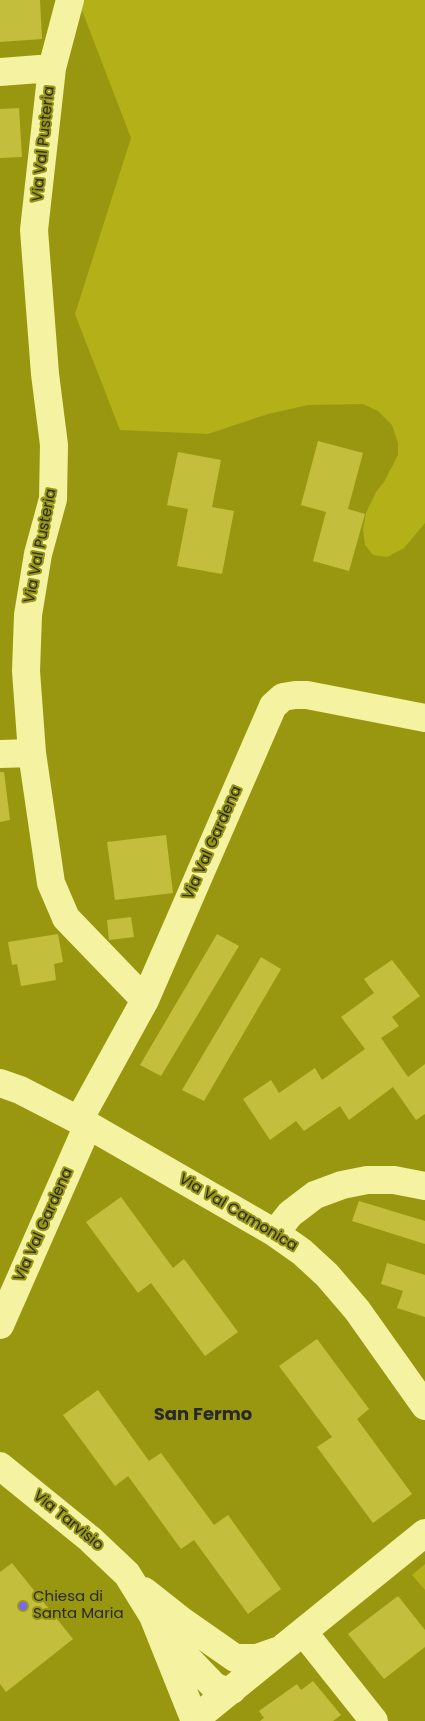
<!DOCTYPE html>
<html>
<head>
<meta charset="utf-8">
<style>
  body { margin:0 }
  canvas { display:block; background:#999710 }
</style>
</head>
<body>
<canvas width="425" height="1721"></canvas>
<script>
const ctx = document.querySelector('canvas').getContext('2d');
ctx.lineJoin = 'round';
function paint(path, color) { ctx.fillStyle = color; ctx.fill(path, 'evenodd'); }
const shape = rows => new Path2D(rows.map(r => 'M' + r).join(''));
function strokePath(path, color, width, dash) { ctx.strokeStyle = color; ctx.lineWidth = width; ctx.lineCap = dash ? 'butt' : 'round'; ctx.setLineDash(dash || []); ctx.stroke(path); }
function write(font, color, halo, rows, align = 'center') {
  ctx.font = font + ' Poppins,sans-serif'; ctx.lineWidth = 4; ctx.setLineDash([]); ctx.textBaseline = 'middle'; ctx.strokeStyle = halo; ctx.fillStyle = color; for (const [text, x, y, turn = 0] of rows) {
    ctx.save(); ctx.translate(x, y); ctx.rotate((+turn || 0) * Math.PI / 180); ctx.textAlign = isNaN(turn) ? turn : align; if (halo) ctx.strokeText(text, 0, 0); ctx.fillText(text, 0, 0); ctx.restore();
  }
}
paint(shape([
  [78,0,425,0,425,523,404,548,387,557,373,555,365,545,363,530,366,513,376,492,384,482,398,455,398,443,392,425,378,411,363,404,308,405,268,414,208,434,120,430,75,314,131,138],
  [425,1564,425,1590,412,1575]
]), '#b4b017');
paint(shape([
  [0,0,40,0,42,39,0,42],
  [19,108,22,157,0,158,0,109],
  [318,441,363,453,348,509,365,514,349,571,313,561,326,512,301,505],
  [178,452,221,460,212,507,234,511,222,574,177,566,188,509,167,505],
  [0,772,4,772,10,820,0,822],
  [166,835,173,893,115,900,107,842],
  [131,917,134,937,109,940,107,920],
  [58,934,63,962,54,964,56,980,21,986,17,964,12,965,8,942],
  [217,934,239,946,161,1076,140,1065],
  [261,957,281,969,204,1101,182,1090],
  [392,960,420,996,392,1017,399,1026,381,1038,408,1077,425,1064,425,1114,416,1120,393,1087,349,1120,340,1106,304,1131,296,1121,270,1140,243,1099,271,1080,279,1093,315,1068,322,1080,365,1049,341,1017,374,993,364,979],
  [121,1197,173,1268,184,1259,238,1332,205,1356,151,1283,138,1293,86,1222],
  [359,1201,425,1221,425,1244,352,1221],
  [387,1263,425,1275,425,1317,397,1308,403,1291,381,1284],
  [317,1339,369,1409,357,1419,412,1494,373,1523,317,1447,332,1437,279,1366],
  [98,1390,149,1461,161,1453,214,1525,228,1515,281,1589,248,1614,194,1540,181,1549,128,1476,115,1486,63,1415],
  [12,1563,73,1639,6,1692,0,1684,0,1572],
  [398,1596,425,1630,425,1647,384,1679,348,1634],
  [313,1681,341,1715,333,1721,260,1721,264,1718,259,1711,297,1684,301,1690]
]), '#c3bf3d');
strokePath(shape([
  [70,0,52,68,34,230,45,374,54,445,53,499,38,554,28,615,26,671,32,753,51,883,66,918,145,1000],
  [0,72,52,68],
  [0,754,32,753],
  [0,1083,20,1090,88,1125,275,1233,302,1252,327,1275,357,1310,425,1406],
  [79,1120,145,1000,273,706,283,697,295,695,307,695,425,718],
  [275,1233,290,1214,315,1195,342,1185,367,1180,394,1180,425,1186],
  [0,1325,88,1125],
  [0,1466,90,1539,127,1574,153,1616,195,1721],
  [144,1591,182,1621,235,1658,257,1658,277,1651],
  [304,1633,374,1721],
  [166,1636,214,1686,223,1690,232,1690],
  [194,1720,425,1533]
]), '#f5f2a1', 28);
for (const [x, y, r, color] of [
  [23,1606,5,"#7a65ff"]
]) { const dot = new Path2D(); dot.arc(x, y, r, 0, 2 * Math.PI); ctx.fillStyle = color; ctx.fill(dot); strokePath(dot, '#999710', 2); }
write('15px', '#292929', '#999710', [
  ["Via Val Pusteria",44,144,-84],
  ["Via Val Pusteria",41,546,-79],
  ["Via Val Gardena",213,843,-66],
  ["Via Val Camonica",238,1213,31],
  ["Via Val Gardena",44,1225,-66],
  ["Via Tarvisio",68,1521,39]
]);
write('15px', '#292929', '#999710', [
  ["Chiesa di",33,1597],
  ["Santa Maria",33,1614]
], 'left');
write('bold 18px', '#292929', '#999710', [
  ["San Fermo",203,1415]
]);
</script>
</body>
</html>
